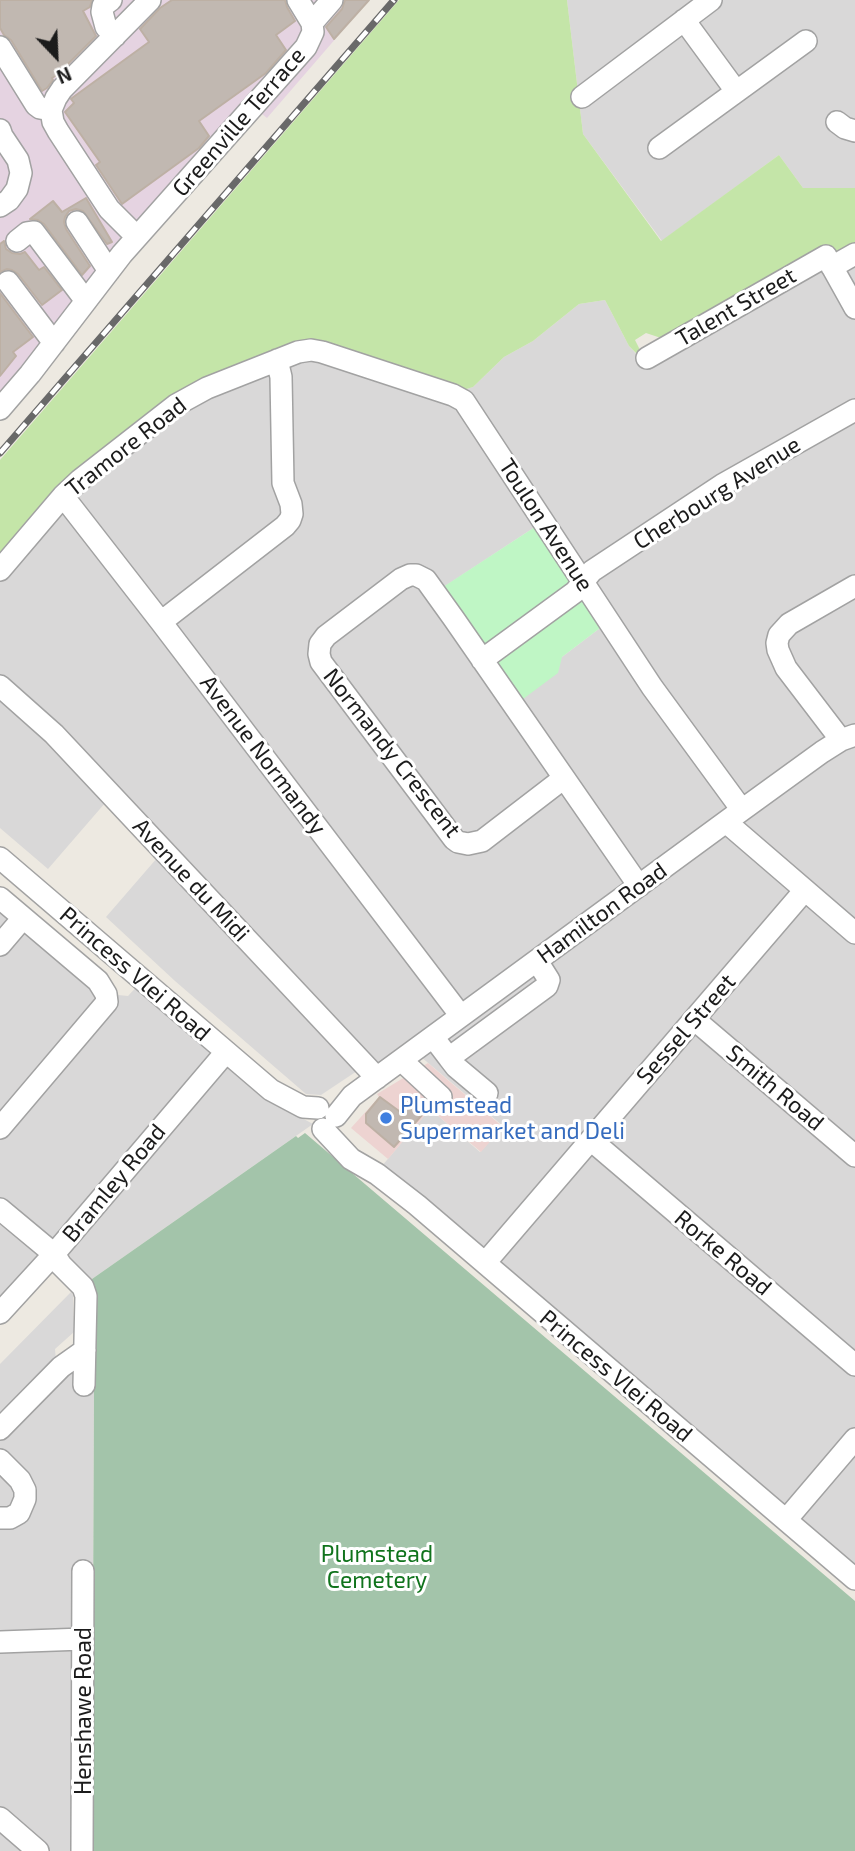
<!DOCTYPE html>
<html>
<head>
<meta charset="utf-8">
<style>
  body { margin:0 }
  #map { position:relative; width:855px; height:1851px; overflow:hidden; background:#ede9e1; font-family:"Exo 2",sans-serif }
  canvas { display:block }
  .north { position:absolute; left:21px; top:21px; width:70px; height:70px; -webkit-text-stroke:5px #fff; paint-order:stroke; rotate:157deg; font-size:19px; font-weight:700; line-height:28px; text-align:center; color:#1b1b1b }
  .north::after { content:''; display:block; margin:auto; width:24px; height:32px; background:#1b1b1b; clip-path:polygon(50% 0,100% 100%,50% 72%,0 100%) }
</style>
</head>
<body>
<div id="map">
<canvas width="855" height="1851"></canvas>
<div class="north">N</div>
</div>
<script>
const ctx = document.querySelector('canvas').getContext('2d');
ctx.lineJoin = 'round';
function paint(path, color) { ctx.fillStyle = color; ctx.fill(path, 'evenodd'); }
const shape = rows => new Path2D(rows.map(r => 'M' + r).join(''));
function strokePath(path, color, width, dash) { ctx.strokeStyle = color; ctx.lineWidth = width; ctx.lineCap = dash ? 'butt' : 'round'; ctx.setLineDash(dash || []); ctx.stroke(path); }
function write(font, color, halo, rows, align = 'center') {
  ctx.font = font + ' "Exo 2",sans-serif'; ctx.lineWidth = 6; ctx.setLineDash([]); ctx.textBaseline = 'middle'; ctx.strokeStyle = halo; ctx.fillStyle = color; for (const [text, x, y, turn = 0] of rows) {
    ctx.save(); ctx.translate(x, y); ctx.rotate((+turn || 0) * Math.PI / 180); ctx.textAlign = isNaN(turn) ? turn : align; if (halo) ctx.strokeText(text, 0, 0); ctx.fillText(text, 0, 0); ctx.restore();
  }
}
paint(shape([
  [567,0,855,0,855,188,803,188,779,155,662,241,583,134],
  [855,253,855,1578,376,1173,430,1109,480,1152,503,1126,414,1051,377,1077,366,1065,321,1095,306,1094,175,981,106,917,164,850,112,795,48,869,0,828,0,568,175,405,298,351,463,390,473,387,504,357,533,341,579,304,605,300,629,346,640,358],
  [544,521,604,625,562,657,436,592],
  [0,896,108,994,128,996,142,981,298,1116,313,1124,92,1279,81,1283,54,1253,0,1312],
  [71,1292,73,1295,74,1332,55,1349,56,1360,73,1371,74,1389,94,1389,93,1563,85,1563,83,1851,0,1851,0,1364]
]), '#d9d8d8');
paint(shape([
  [428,1063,503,1127,481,1152,430,1109,388,1159,351,1128,379,1097,377,1094]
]), '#edd3d1');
paint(shape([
  [0,0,369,0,267,118,262,114,128,262,0,397]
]), '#e5d3e1');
paint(shape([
  [399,0,567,0,583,134,661,241,779,155,803,188,855,188,855,249,830,255,824,245,817,249,812,258,667,340,646,333,635,340,643,356,641,358,629,346,605,300,579,304,533,341,504,357,473,387,463,390,313,341,203,382,0,556,0,460]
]), '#c4e5a8');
paint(shape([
  [305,1133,855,1601,855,1851,92,1851,94,1389,92,1279,296,1136,298,1138]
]), '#a3c4aa');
paint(shape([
  [538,525,570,576,570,584,484,646,440,589],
  [576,600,585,600,604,625,562,657,558,673,519,702,495,661]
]), '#bff6c5');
const building = shape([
  [0,0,92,0,90,7,83,11,96,36,57,75,52,78,53,80,47,88,42,91,11,40,4,35,0,28,0,0],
  [172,0,285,0,287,7,295,21,276,35,286,50,266,73,199,121,209,136,199,148,122,204,96,165,100,162,65,112,74,103,71,99,72,98,149,42,140,29,160,8,172,0],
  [345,0,369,0,334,39,326,27,342,9,345,0],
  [86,198,112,242,107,244,83,211,76,209,69,211,65,217,64,222,66,229,90,266,82,275,44,224,38,220,30,219,53,201,62,212,86,198],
  [4,241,6,249,12,253,20,254,25,252,39,270,44,267,62,290,42,305,18,274,12,270,7,269,0,272,0,244,4,241],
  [0,293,33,337,13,352,16,356,0,376,0,293],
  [413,1095,428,1108,394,1147,366,1123,366,1114,380,1097,399,1111,413,1095]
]);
paint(building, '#c1b8b1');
strokePath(building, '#bdb0a4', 2);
const minor = shape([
  [111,0,103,6,102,12,106,27,115,36],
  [684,20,736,91],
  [312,23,332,0],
  [0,47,36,105,40,108,51,110],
  [582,97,711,0],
  [837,122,845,128,855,131],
  [0,130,2,136,18,160,21,173,17,189,9,200,0,206],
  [659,148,806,41],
  [77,222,109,271],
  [137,237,109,209,58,131,53,122,51,110,56,98,62,89,150,0],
  [17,241,27,233,34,232,86,301],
  [832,267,855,254],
  [8,282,54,343],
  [647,358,826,256,855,308],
  [0,409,30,374,122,254,306,47,313,32,312,23,298,0],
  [63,496,161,622,461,1016],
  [0,570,63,496,80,480,176,405,207,388,298,352,311,350,322,352,453,395,464,401,652,687,742,810],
  [161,622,285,526,290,520,292,514,291,504,283,483,281,377,277,360],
  [482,660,575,592,592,571,722,485,855,410],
  [0,686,54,734,377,1078],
  [841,740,786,668,778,650,777,643,779,635,789,624,855,586],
  [564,778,482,841,468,844,458,842,454,839,321,662,319,654,320,644,326,636,401,579,410,575,416,575,426,580,454,619,639,886],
  [726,822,855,933],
  [0,858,271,1090,303,1107,318,1108],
  [0,898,98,981,106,994,107,1002,0,1128],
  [0,945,23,918],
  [695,1020,855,1156],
  [433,1037,449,1058,547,986,549,980,537,961],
  [449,1058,456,1067,487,1093],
  [401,1060,441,1097],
  [336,1116,352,1096,742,810,822,752,841,740,855,735],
  [323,1129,351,1159,377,1174,417,1205,855,1579],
  [591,1140,855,1365],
  [0,1209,54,1254,61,1265,83,1287,86,1296,84,1385],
  [485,1263,805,890],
  [0,1313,54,1254,226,1052],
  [0,1429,61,1367,85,1350],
  [0,1460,20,1480,25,1490,25,1499,19,1513,10,1518,0,1518],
  [786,1520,855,1439],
  [0,1642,83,1639],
  [0,1818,38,1851],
  [82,1851,83,1571]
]);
strokePath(minor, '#a2a2a2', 24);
strokePath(minor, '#fff', 21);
const rail = shape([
  [0,453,394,0]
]);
strokePath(rail, '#696969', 7);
strokePath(rail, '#fff', 4.5, [13]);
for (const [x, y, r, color] of [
  [386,1118,7,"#3f7fe0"]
]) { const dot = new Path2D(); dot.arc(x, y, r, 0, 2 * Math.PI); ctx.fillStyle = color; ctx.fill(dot); strokePath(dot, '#fff', 2.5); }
write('23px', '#1b1b1b', '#fff', [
  ["Greenville Terrace",239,122,-49],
  ["Talent Street",736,307,-30],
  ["Tramore Road",126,447,-38],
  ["Cherbourg Avenue",717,493,-32],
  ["Toulon Avenue",546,525,57],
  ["Normandy Crescent",392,753,52],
  ["Avenue Normandy",263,755,53],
  ["Avenue du Midi",191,880,47],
  ["Hamilton Road",602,913,-36],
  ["Princess Vlei Road",135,974,41],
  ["Sessel Street",686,1029,-49],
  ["Smith Road",775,1088,40],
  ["Bramley Road",114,1183,-50],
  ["Rorke Road",723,1253,40],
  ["Princess Vlei Road",616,1376,40],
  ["Henshawe Road",83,1711,-90]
]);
write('23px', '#366cbe', '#fff', [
  ["Plumstead",400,1105],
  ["Supermarket and Deli",400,1131]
], 'left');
write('23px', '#10731c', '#fff', [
  ["Plumstead",377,1554],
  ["Cemetery",377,1580]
]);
</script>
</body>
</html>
